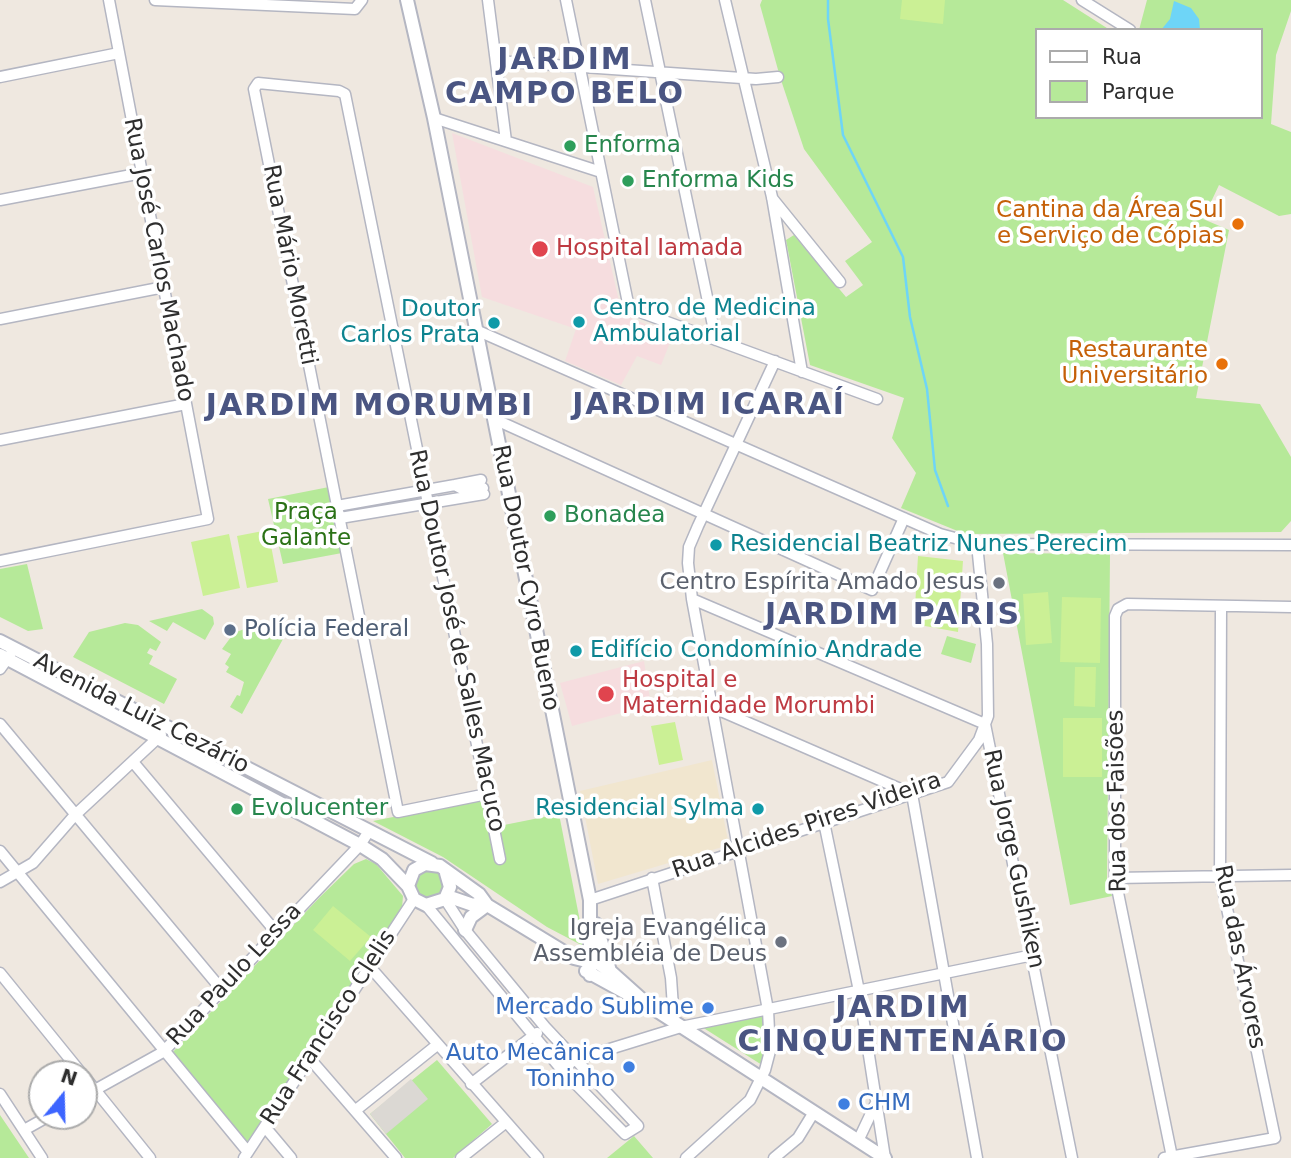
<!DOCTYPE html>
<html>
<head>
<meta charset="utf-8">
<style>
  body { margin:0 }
  #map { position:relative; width:1291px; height:1158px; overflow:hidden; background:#efe8e0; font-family:"DejaVu Sans",sans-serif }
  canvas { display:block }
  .legend { position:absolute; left:1035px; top:28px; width:228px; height:91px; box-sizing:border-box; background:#fff; border:2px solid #ababab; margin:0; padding:9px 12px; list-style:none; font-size:21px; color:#2e2e2e }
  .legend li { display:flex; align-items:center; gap:14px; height:35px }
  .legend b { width:35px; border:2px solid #ababab }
  .north { position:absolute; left:28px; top:1060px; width:70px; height:70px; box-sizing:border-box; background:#fff; border:2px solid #ababab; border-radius:50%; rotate:19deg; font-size:19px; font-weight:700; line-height:28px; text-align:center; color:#2e2e2e }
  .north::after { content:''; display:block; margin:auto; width:24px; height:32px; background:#3d65ff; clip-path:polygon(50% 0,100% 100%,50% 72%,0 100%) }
</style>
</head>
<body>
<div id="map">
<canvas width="1291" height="1158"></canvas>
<ul class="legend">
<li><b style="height:9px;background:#fff"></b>Rua</li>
<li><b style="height:19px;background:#b6e999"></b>Parque</li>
</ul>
<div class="north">N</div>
</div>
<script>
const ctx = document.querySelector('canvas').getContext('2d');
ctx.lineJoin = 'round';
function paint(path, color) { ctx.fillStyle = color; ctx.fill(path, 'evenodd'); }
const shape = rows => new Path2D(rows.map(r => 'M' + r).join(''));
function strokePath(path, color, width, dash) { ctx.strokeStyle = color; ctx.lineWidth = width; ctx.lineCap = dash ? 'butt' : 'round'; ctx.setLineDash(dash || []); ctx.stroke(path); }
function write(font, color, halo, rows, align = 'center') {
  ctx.font = font + ' "DejaVu Sans",sans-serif'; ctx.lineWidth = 7; ctx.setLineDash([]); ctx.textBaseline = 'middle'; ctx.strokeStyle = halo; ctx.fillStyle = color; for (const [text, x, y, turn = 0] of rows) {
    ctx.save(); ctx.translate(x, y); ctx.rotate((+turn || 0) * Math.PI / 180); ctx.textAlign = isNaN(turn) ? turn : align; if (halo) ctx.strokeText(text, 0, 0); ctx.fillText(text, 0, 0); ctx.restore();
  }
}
paint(shape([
  [712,760,729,845,598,884,580,791]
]), '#f1e6cf');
paint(shape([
  [452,133,593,187,621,310,630,318,673,335,661,365,637,356,621,385,565,361,576,329,482,297],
  [644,661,651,705,572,726,560,683]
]), '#f6dddf');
paint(shape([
  [762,0,1063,0,1110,30,1037,30,1037,117,1261,117,1261,30,1139,30,1147,0,1291,0,1291,11,1276,55,1271,124,1291,132,1291,214,1279,216,1219,185,1203,219,1229,230,1196,398,1260,404,1291,457,1291,521,1281,532,965,534,901,508,916,473,892,438,904,398,810,365,786,240,794,235,846,297,863,285,845,261,872,242,804,149,780,77,760,5],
  [329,487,342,553,283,564,268,499],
  [1003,553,1110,554,1107,879,1112,896,1070,905],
  [27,564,43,629,28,631,0,617,0,569],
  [202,609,213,617,214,624,205,640,173,622,167,631,149,621],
  [125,623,138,625,161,642,156,651,150,648,147,653,153,656,149,664,177,679,164,704,73,657,89,632],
  [252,626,283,639,242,714,230,707,237,695,240,696,244,682,226,672,229,667,225,664,231,654,222,649,234,633],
  [947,636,976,644,971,663,941,654],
  [484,799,497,861,506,859,499,826,559,814,585,947,547,927,443,857,373,821],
  [366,859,376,864,403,896,402,908,246,1145,171,1054,320,897,354,864],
  '415 884a14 14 0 1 1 28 0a14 14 0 1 1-28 0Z',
  [763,1014,765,1051,762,1065,702,1027],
  [437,1060,492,1124,453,1158,405,1158,370,1114],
  [0,1115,29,1158,0,1158],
  [634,1136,653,1158,607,1158]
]), '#b6e999');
paint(shape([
  [902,0,945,0,943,24,900,19],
  [268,530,278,582,247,588,237,536],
  [229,534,240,588,203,596,191,542],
  [918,556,963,561,958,632,914,624],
  [1048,592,1052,643,1026,645,1023,594],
  [1062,597,1101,598,1100,663,1060,662],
  [1075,667,1096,667,1095,707,1074,706],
  [1063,718,1102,718,1102,777,1063,777],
  [675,722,683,760,659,765,651,726],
  [333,906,371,937,350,961,313,930]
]), '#cbf095');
paint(shape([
  [411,1079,428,1099,386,1134,370,1114]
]), '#dbd8d3');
paint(shape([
  [1174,1,1191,8,1199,19,1200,30,1161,30,1170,19]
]), '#6ed5f7');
strokePath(shape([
  [828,0,828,19,843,135,903,257,910,317,927,389,935,470,948,506]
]), '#6ed5f7', 2.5);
const minor = shape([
  [155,0,355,9,362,0],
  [488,0,506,141],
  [566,0,629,308,877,399],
  [645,0,716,340],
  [725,0,772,197,802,372],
  [1082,0,1130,30],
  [497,61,756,79,778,77],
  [0,77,119,53],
  [434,118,601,172],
  [772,198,840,282],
  [0,200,142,173],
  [0,319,164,287],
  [476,330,940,534,977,544,1291,545],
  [494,419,872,590,904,518],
  [0,440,186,404],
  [455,485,481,480],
  [337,506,455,485,466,491,483,488],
  [340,518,484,494],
  [0,561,208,519,109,0],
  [692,599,985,724,1072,1158],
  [0,669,10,655],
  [714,708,912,794,977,1158],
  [0,724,222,990],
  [133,762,276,932],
  [487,794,398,812,254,89,258,83,339,91,345,94,487,794,500,859],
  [824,822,859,991,885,1158],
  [0,851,248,1152],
  [652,878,671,978,674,1022],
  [1115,878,1291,875],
  [0,882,33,863,74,816,161,735],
  [590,900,948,782,979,740,988,716,987,644,977,544],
  [426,905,562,1070,625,1134,638,1126,545,1027,465,930,445,899],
  [370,967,538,1158],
  [0,973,82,1074],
  [311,1060,396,1158],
  [562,1070,574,1060,681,1027,1033,955],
  [84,1076,150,1158],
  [471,1084,537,1033],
  [0,1094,42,1158],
  [84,1096,163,1052,360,845,369,831],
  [356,1110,437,1045],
  [265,1127,291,1158],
  [24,1130,49,1116],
  [858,1141,875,1105],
  [1172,1157,1115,878,1115,616,1118,609,1127,604,1291,607],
  [244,1158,414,899],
  [461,1158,505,1123],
  [686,1158,750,1100,765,1070,770,1051,768,1010,692,599,688,563,689,547,698,526,775,361],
  [774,1158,798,1138,814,1112],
  [1164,1158,1275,1138,1220,875,1221,606]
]);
const tertiary = shape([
  [407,0,434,118,590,900,590,975],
  [0,641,432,863],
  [0,655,360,845,382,859,408,886],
  [446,873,450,887,445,899,426,905,414,899,408,886,414,870,425,864,440,866,479,894,487,905,574,958,599,964,610,971,648,1005],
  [447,896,473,905,481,902],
  [596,924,610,971],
  [465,930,471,917,487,905],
  [586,971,648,1005,885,1158]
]);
strokePath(minor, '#b4b6c2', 13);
strokePath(tertiary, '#b4b6c2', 16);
strokePath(minor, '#fff', 10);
strokePath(tertiary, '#fff', 12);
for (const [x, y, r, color] of [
  [570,146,7,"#2e9e5b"],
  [628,181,7,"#2e9e5b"],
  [1238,224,7,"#e8710a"],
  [540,249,9,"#e0444e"],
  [579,322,7,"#0f9aa8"],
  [494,323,7,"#0f9aa8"],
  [1222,364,7,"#e8710a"],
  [550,516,7,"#2e9e5b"],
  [716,545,7,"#0f9aa8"],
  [999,583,7,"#6b7280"],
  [230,630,7,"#5c6f8a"],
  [576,651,7,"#0f9aa8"],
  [606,694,9,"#e0444e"],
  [237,809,7,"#2e9e5b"],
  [758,809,7,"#0f9aa8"],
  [781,942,7,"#6b7280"],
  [708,1008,7,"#3f7fe0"],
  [629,1067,7,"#3f7fe0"],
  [844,1104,7,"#3f7fe0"]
]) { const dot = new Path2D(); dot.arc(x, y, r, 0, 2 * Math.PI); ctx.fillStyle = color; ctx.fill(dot); strokePath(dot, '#fff', 2.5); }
write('23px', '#27864d', '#fff', [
  ["Enforma",584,146],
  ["Enforma Kids",642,181],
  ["Bonadea",564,516],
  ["Evolucenter",251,809]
], 'left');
write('23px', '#c56008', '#fff', [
  ["Cantina da Área Sul",1224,211],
  ["e Serviço de Cópias",1224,237],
  ["Restaurante",1208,351],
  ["Universitário",1208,377]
], 'right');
write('23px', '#be3a42', '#fff', [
  ["Hospital Iamada",556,249],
  ["Hospital e",622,681],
  ["Maternidade Morumbi",622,707]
], 'left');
write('23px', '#2e2e2e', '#fff', [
  ["Rua José Carlos Machado",158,260,79],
  ["Rua Mário Moretti",289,265,79],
  ["Rua Doutor Cyro Bueno",525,578,79],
  ["Rua Doutor José de Salles Macuco",456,641,78],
  ["Avenida Luiz Cezário",141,714,27],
  ["Rua dos Faisões",1118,801,-91],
  ["Rua Alcides Pires Videira",807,826,-19],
  ["Rua Jorge Gushiken",1013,859,78],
  ["Rua das Árvores",1239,957,79],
  ["Rua Paulo Lessa",235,975,-47],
  ["Rua Francisco Clelis",329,1028,-57]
]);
write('23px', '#0d838f', '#fff', [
  ["Centro de Medicina",593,309],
  ["Ambulatorial",593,335],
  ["Doutor",480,310,"right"],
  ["Carlos Prata",480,336,"right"],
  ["Residencial Beatriz Nunes Perecim",730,545],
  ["Edifício Condomínio Andrade",590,651],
  ["Residencial Sylma",744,809,"right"]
], 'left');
write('23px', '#2b7216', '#fff', [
  ["Praça",306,513],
  ["Galante",306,539]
]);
write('23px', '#5b616d', '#fff', [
  ["Centro Espírita Amado Jesus",985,583],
  ["Igreja Evangélica",767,929],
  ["Assembléia de Deus",767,955]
], 'right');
write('23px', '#4e5e75', '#fff', [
  ["Polícia Federal",244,630]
], 'left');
write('23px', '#366cbe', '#fff', [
  ["Mercado Sublime",694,1008],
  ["Auto Mecânica",615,1054],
  ["Toninho",615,1080],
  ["CHM",858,1104,"left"]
], 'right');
ctx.letterSpacing = '2px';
write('bold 30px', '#4a5582', '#fff', [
  ["JARDIM",565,61],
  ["CAMPO BELO",565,95],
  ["JARDIM ICARAÍ",709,406],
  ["JARDIM MORUMBI",370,407],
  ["JARDIM PARIS",893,616],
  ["JARDIM",903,1009],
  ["CINQUENTENÁRIO",903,1043]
]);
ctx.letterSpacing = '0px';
</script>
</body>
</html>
